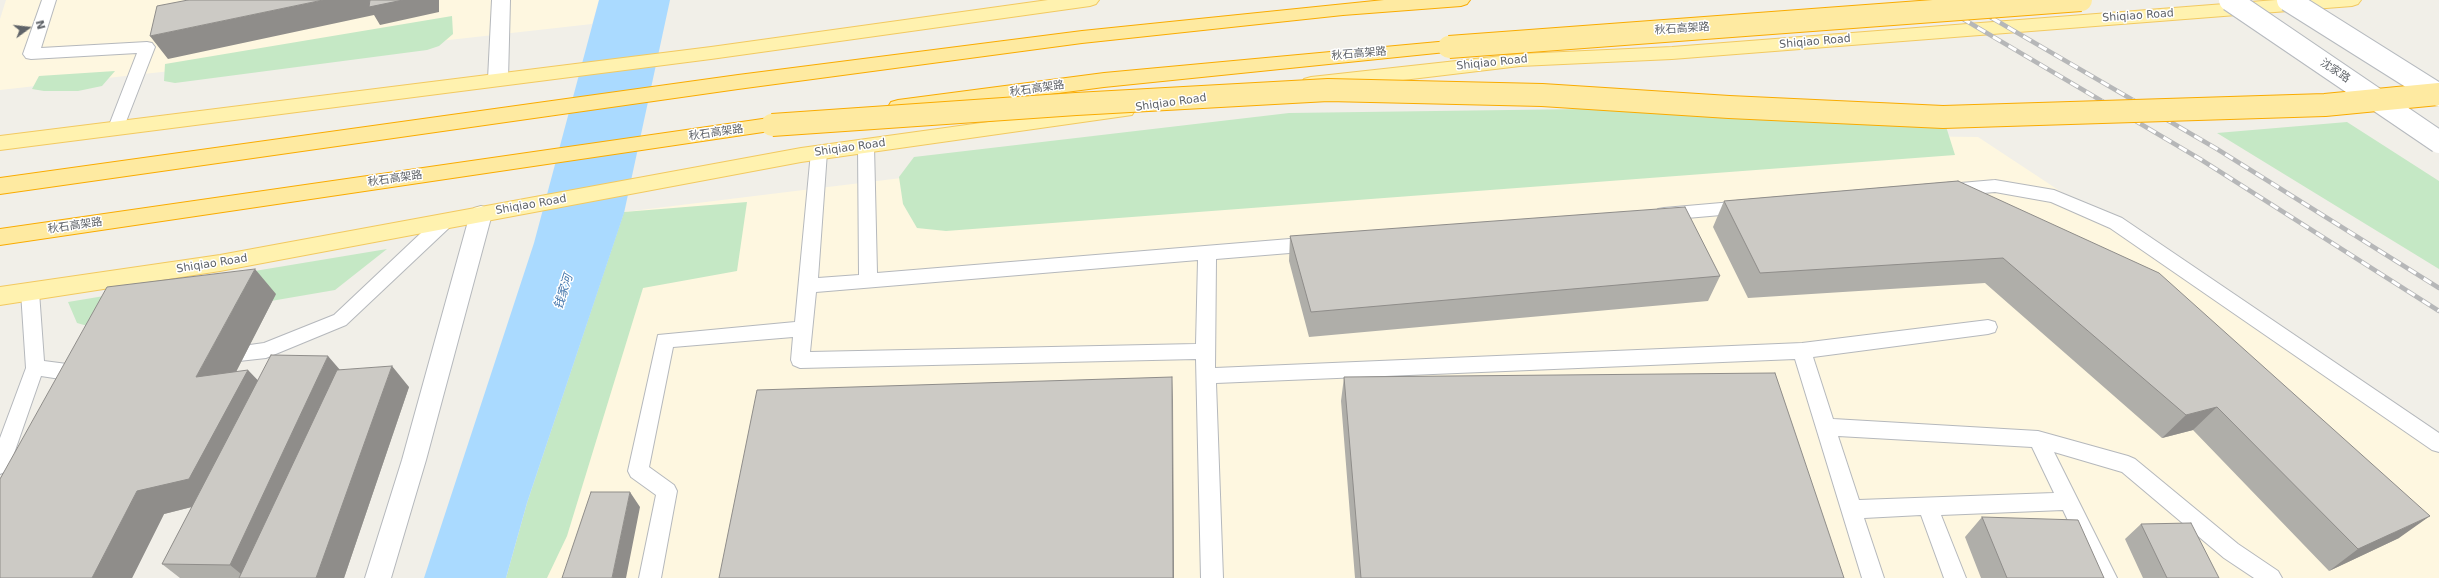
<!DOCTYPE html>
<html>
<head>
<meta charset="utf-8">
<style>
  body { margin:0 }
  #map { position:relative; width:2439px; height:578px; overflow:hidden; background:#f1efe8; font-family:"DejaVu Sans",sans-serif }
  canvas { display:block }
  .north { position:absolute; left:8px; top:8px; width:40px; height:40px; -webkit-text-stroke:3px #fff; paint-order:stroke; rotate:75deg; font-size:11px; font-weight:700; line-height:16px; text-align:center; color:#5f6368 }
  .north::after { content:''; display:block; margin:auto; width:14px; height:18px; background:#5f6368; clip-path:polygon(50% 0,100% 100%,50% 72%,0 100%) }
</style>
</head>
<body>
<div id="map">
<canvas width="2439" height="578"></canvas>
<div class="north">N</div>
</div>
<script>
const ctx = document.querySelector('canvas').getContext('2d');
ctx.lineJoin = 'round';
function paint(path, color) { ctx.fillStyle = color; ctx.fill(path, 'evenodd'); }
const shape = rows => new Path2D(rows.map(r => 'M' + r).join(''));
function strokePath(path, color, width, dash) { ctx.strokeStyle = color; ctx.lineWidth = width; ctx.lineCap = dash ? 'butt' : 'round'; ctx.setLineDash(dash || []); ctx.stroke(path); }
function write(font, color, halo, rows, align = 'center') {
  ctx.font = font + ' "DejaVu Sans","Noto Sans SC",sans-serif'; ctx.lineWidth = 3; ctx.setLineDash([]); ctx.textBaseline = 'middle'; ctx.strokeStyle = halo; ctx.fillStyle = color; for (const [text, x, y, turn = 0] of rows) {
    ctx.save(); ctx.translate(x, y); ctx.rotate((+turn || 0) * Math.PI / 180); ctx.textAlign = isNaN(turn) ? turn : align; if (halo) ctx.strokeText(text, 0, 0); ctx.fillText(text, 0, 0); ctx.restore();
  }
}
paint(shape([
  [6,0,599,0,592,24,0,90,0,19],
  [1301,129,1978,137,2439,441,2439,578,506,578,624,212]
]), '#fef7e0');
paint(shape([
  [452,16,453,34,439,46,427,50,175,83,164,81,165,64],
  [115,71,102,86,78,91,44,91,32,89,39,76],
  [1729,107,1943,117,1955,155,946,231,917,228,903,204,899,177,914,157,1289,113],
  [2347,122,2439,181,2439,269,2217,133],
  [747,202,737,271,643,288,567,536,547,578,506,578,527,503,624,212],
  [387,249,335,290,102,330,77,323,68,302]
]), '#c5e8c5');
paint(shape([
  [599,0,670,0,624,213,527,503,506,578,424,578,534,243]
]), '#aadaff');
const service = shape([
  [42,0,56,0,41,48,147,42,152,43,155,47,122,132,110,132,108,128,137,53,31,59,26,58,23,54,42,0],
  [866,140,872,142,874,146,877,273,1314,237,1320,239,1323,244,1320,249,1314,251,1216,259,1215,368,1802,343,1988,320,1995,322,1997,327,1995,332,1988,334,1813,357,1833,419,2038,431,2128,456,2135,459,2238,544,2278,571,2282,578,2254,578,2224,558,2122,472,2054,452,2117,578,2095,578,2063,510,1941,515,1966,578,1944,578,1921,515,1864,518,1884,578,1862,578,1795,359,1216,383,1223,578,1201,578,1196,359,800,368,793,365,791,360,793,337,673,347,649,467,674,485,677,491,661,578,639,578,656,495,631,477,628,471,658,335,795,322,811,152,813,148,819,146,825,148,827,152,818,278,859,275,858,146,860,142,866,140],
  [1198,260,1196,344,810,352,816,292,1198,260],
  [1838,436,2032,447,2054,493,1859,500,1838,436],
  [1995,180,2054,190,2122,218,2439,433,2439,452,2432,450,2110,228,2051,202,1995,192,1949,196,1943,194,1941,190,1943,186,1949,184,1995,180],
  [1744,201,1750,203,1753,207,1750,211,1744,213,1664,220,1658,219,1655,214,1658,209,1664,208,1744,201],
  [445,215,451,216,454,221,451,226,346,325,266,358,221,363,214,360,212,355,214,350,264,343,334,315,439,216,445,215],
  [30,285,36,287,39,292,44,361,67,364,84,362,91,365,93,370,91,375,84,378,67,380,41,376,10,465,7,471,0,474,0,438,26,368,21,292,24,287,30,285]
]);
const minor = shape([
  [492,0,510,0,508,79,505,84,498,86,491,84,488,79,492,0],
  [481,206,488,208,492,214,426,460,391,578,365,578,402,460,470,214,474,208,481,206]
]);
const primary = shape([
  [1048,0,1099,0,1096,4,1090,6,711,59,0,150,0,136,711,47,1048,0],
  [2276,0,2361,0,2358,4,2352,6,1672,59,1520,66,1311,91,1304,89,1301,84,1304,79,1311,77,1520,54,1672,47,2276,0],
  [1125,103,1132,105,1135,110,1132,115,801,162,220,271,0,305,0,287,220,255,801,148,1125,103]
]);
const trunk = shape([
  [1384,0,1470,0,1467,4,1461,6,1343,15,1082,43,738,89,0,194,0,178,738,75,1082,31,1384,0],
  [1449,41,1456,43,1458,47,1456,51,1104,87,898,114,891,112,888,107,891,102,898,100,1104,73,1449,41],
  [790,115,797,117,800,122,797,127,0,245,0,229,790,115]
]);
strokePath(service, '#b5b8bc', 2);
strokePath(minor, '#b5b8bc', 2);
strokePath(primary, '#f2c960', 2);
strokePath(trunk, '#f9ab00', 2);
paint(service, '#fff');
paint(minor, '#fff');
paint(primary, '#fff2af');
paint(trunk, '#feeaa1');
const rail = shape([
  [1931,0,2200,159,2439,311],
  [1961,0,2217,149,2439,288]
]);
strokePath(rail, '#b6b7b8', 4.5);
strokePath(rail, '#fff', 3, [9]);
const secondaryBridge = shape([
  [2230,0,2439,142],
  [2288,0,2439,95]
]);
const trunkBridge = shape([
  [1449,47,2081,0],
  [772,125,1076,104,1328,90,1542,95,1729,107,1943,117,2325,105,2439,94]
]);
strokePath(secondaryBridge, '#b6babf', 24, []);
strokePath(trunkBridge, '#f9ab00', 24, []);
strokePath(secondaryBridge, '#fff', 22);
strokePath(trunkBridge, '#feeaa1', 22);
paint(shape([
  [1958,181,2399,538,2329,571,2193,430,2162,438,1985,283,1748,298,1713,227,1724,201],
  [1290,236,1720,276,1708,301,1309,337,1289,261],
  [276,294,236,372,258,380,340,370,409,387,344,578,180,578,162,564,192,507,164,514,132,578,0,578],
  [1344,377,1844,578,1355,578,1341,401],
  [1982,517,2104,578,1981,578,1965,537],
  [2141,524,2219,578,2143,578,2125,539]
]), '#afaea9');
paint(shape([
  [323,0,439,0,439,12,380,25,374,15,168,59,150,36],
  [255,269,276,294,221,401,196,377],
  [328,356,347,378,246,578,230,565],
  [392,366,409,387,344,578,316,578],
  [248,370,271,394,215,501,164,514,132,578,92,578,137,491],
  [1172,377,1173,401,1174,578,1173,578],
  [2217,407,2193,430,2162,438,2186,415],
  [630,492,640,507,626,578,612,578],
  [2430,516,2399,538,2329,571,2358,549]
]), '#8f8d8a');
const building = shape([
  [188,0,323,0,150,36,157,6,188,0],
  [370,0,403,0,369,7,370,0],
  [1958,181,2159,273,2430,516,2358,549,2217,407,2186,415,2003,258,1760,273,1724,201,1958,181],
  [1685,207,1720,276,1311,312,1290,236,1685,207],
  [255,269,196,377,248,370,189,479,137,491,92,578,0,578,0,479,107,287,255,269],
  [271,355,328,356,230,565,162,564,271,355],
  [392,366,316,578,239,578,337,370,392,366],
  [1775,373,1844,578,1361,578,1344,377,1775,373],
  [1172,377,1173,578,719,578,757,390,1172,377],
  [591,492,630,492,612,578,562,578,591,492],
  [1982,517,2078,520,2104,578,2007,578,1982,517],
  [2191,523,2219,578,2167,578,2141,524,2191,523]
]);
paint(building, '#cccac5');
strokePath(building, '#8f8d8a', 1);
write('11px', '#5f6368', '#fff', [
  ["Shiqiao Road",2138,16,-4],
  ["秋石高架路",1682,29,-4],
  ["Shiqiao Road",1815,42,-5],
  ["秋石高架路",1359,54,-5],
  ["Shiqiao Road",1492,63,-6],
  ["沈家路",2335,71,34],
  ["秋石高架路",1037,89,-8],
  ["Shiqiao Road",1171,103,-8],
  ["秋石高架路",716,133,-8],
  ["Shiqiao Road",850,148,-8],
  ["秋石高架路",395,179,-8],
  ["Shiqiao Road",531,205,-10],
  ["秋石高架路",75,226,-8],
  ["Shiqiao Road",212,264,-9]
]);
write('italic 12px', '#4174aa', '#fff', [
  ["钱家河",564,292,-72]
]);
</script>
</body>
</html>
